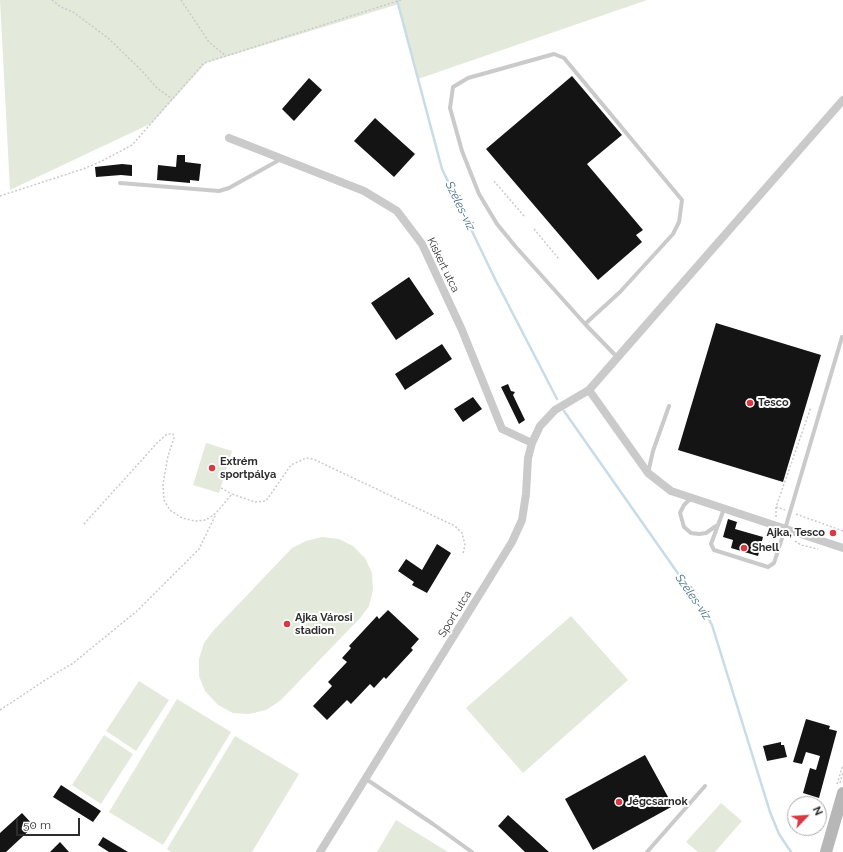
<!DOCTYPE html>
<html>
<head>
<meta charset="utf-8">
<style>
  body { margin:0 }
  #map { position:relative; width:843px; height:852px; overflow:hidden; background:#fff; font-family:Raleway,sans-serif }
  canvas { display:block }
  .north { position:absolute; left:787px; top:796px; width:40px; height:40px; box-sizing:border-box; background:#fff; border:1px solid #ababab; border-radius:50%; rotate:65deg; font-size:11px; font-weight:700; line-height:16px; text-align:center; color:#2d2d2d }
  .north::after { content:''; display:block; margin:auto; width:14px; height:18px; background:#d83a44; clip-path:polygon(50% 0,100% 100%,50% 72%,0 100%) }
  .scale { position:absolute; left:16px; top:818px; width:64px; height:18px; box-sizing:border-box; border:2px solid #2d2d2d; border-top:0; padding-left:5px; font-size:12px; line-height:14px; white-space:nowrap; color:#2d2d2d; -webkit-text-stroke:3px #fff; paint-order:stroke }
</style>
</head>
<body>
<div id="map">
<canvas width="843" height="852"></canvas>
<div class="north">N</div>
<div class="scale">50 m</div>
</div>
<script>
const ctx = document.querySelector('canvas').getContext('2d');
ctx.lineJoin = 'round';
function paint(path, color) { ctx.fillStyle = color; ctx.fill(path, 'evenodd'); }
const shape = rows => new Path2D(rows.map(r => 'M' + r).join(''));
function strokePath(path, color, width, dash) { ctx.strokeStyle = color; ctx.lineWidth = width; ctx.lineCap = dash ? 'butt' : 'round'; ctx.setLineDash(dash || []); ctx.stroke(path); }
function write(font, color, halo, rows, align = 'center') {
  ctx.font = font + ' Raleway,sans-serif'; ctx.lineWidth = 4; ctx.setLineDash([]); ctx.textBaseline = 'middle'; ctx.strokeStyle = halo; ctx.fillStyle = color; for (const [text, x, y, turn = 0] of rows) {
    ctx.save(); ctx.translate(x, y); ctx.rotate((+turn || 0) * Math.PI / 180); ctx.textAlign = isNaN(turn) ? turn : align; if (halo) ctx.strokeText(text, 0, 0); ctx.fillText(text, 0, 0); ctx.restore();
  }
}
paint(shape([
  [0,0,647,0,418,79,399,4,206,63,152,123,10,190],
  [206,443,232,451,219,493,193,485],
  [322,537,339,539,353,546,365,558,372,573,373,590,369,606,361,617,280,701,266,710,249,714,233,713,218,705,205,691,199,676,199,659,204,643,213,631,292,548,306,541],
  [571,616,628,680,523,773,466,708],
  [139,681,169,700,136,751,106,731],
  [177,699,231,732,163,845,109,812],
  [104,735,133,754,101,804,72,785],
  [235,736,299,774,252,852,171,852,167,849],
  [721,803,742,821,715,852,698,852,686,842],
  [396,820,448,852,377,852]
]), '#e3eadb');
strokePath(shape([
  [397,0,442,169,496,281,557,399],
  [564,411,705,612,712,625,770,812,779,834,791,852]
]), '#c8dce8', 2.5);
paint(shape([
  [572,76,622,135,587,164,643,230,636,235,642,242,598,280,486,149],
  [309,78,322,90,294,121,282,109],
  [375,118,415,154,394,177,354,141],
  [177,155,185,155,185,162,201,164,199,181,190,180,190,183,157,180,158,165,176,167],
  [122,164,132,165,132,176,121,175,96,177,95,167],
  [409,277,434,314,396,340,371,303],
  [716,323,821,355,783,482,678,450],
  [442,344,452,359,405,390,395,374],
  [508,384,511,391,515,392,513,395,525,420,519,424,501,387],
  [473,397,482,409,463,422,454,409],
  [728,519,737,522,735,529,763,537,758,556,731,548,733,540,723,537],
  [437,544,451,553,427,593,412,585,414,582,398,571,406,559,422,570],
  [388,610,419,639,411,648,413,650,386,679,384,677,374,688,370,684,351,704,347,700,327,720,313,706,332,686,328,682,347,662,342,658,351,648,349,646,377,616,379,619],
  [806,719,830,726,829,729,837,731,819,798,803,793,810,768,816,770,820,756,806,752,802,764,793,762],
  [781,742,781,745,784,745,787,757,767,761,763,746],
  [645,755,673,806,593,850,565,799],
  [61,785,101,811,93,822,53,797],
  [22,813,34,826,6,852,0,852,0,833],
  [508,815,549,852,525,852,498,826],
  [103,837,128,852,109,852,98,845],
  [60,842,69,852,50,852]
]), '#141414');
strokePath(shape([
  [52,0,61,7,73,12,108,38,142,71,157,88,172,99],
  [181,0,209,42,226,56],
  [494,181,524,216],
  [0,196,83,169,102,161,132,145,204,63,401,0],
  [534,229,559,259],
  [221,488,232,494],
  [776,507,785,510],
  [796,514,843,531],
  [776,517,776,507,811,407],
  [84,524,158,442,167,434,173,434,174,438,168,456,163,484,164,500,170,510,182,518,195,521,206,520,216,513,232,494,255,502,266,501,291,465,306,458,313,459,455,526,462,533,465,545,463,554],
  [795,541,801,545,818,549],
  [0,710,56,673,72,664,137,611,199,549,216,514],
  [840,783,843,772],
  [837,784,843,765]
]), '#cacaca', 1.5, [2, 2]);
strokePath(shape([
  [120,183,219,191,229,188,281,159],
  [585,324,620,292,673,234,679,222,682,200,564,58,554,54,468,78,453,87,450,108,462,151,479,194,497,224,515,246,585,324,618,358],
  [648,473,653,451,669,406],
  [693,499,689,500,684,505,680,513,684,527,691,533,699,534,706,533,716,526],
  [724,509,711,544,714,550,768,567,774,563,785,529,842,337],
  [366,779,433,824,472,852],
  [647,852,705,786]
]), '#cacaca', 4);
strokePath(shape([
  [229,138,364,191,397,211,422,244,462,330,502,429,532,443],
  [589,390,648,473,671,491,843,548],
  [320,852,512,542,522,520,526,494,528,458,532,443,540,426,555,410,589,390,843,100]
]), '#cacaca', 8);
strokePath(shape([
  [826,852,843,793]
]), '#b7b7b7', 12);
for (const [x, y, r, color] of [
  [750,403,4,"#d83a44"],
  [212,468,4,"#d83a44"],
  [833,533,4,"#d83a44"],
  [744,548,4,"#d83a44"],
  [287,624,4,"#d83a44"],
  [619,802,4,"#d83a44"]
]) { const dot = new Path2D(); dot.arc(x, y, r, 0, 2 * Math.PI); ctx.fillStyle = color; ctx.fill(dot); strokePath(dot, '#fff', 1.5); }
write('11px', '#2d2d2d', '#fff', [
  ["Kiskert utca",443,265,64],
  ["Sport utca",455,614,-58]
]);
write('bold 11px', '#2d2d2d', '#fff', [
  ["Tesco",758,403],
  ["Extrém",220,462],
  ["sportpálya",220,475],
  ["Ajka, Tesco",825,533,"right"],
  ["Shell",752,548],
  ["Ajka Városi",295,618],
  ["stadion",295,631],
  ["Jégcsarnok",627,802]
], 'left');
write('italic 12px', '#416c89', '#fff', [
  ["Széles-víz",460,206,64],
  ["Széles-víz",693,597,55]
]);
</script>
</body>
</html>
